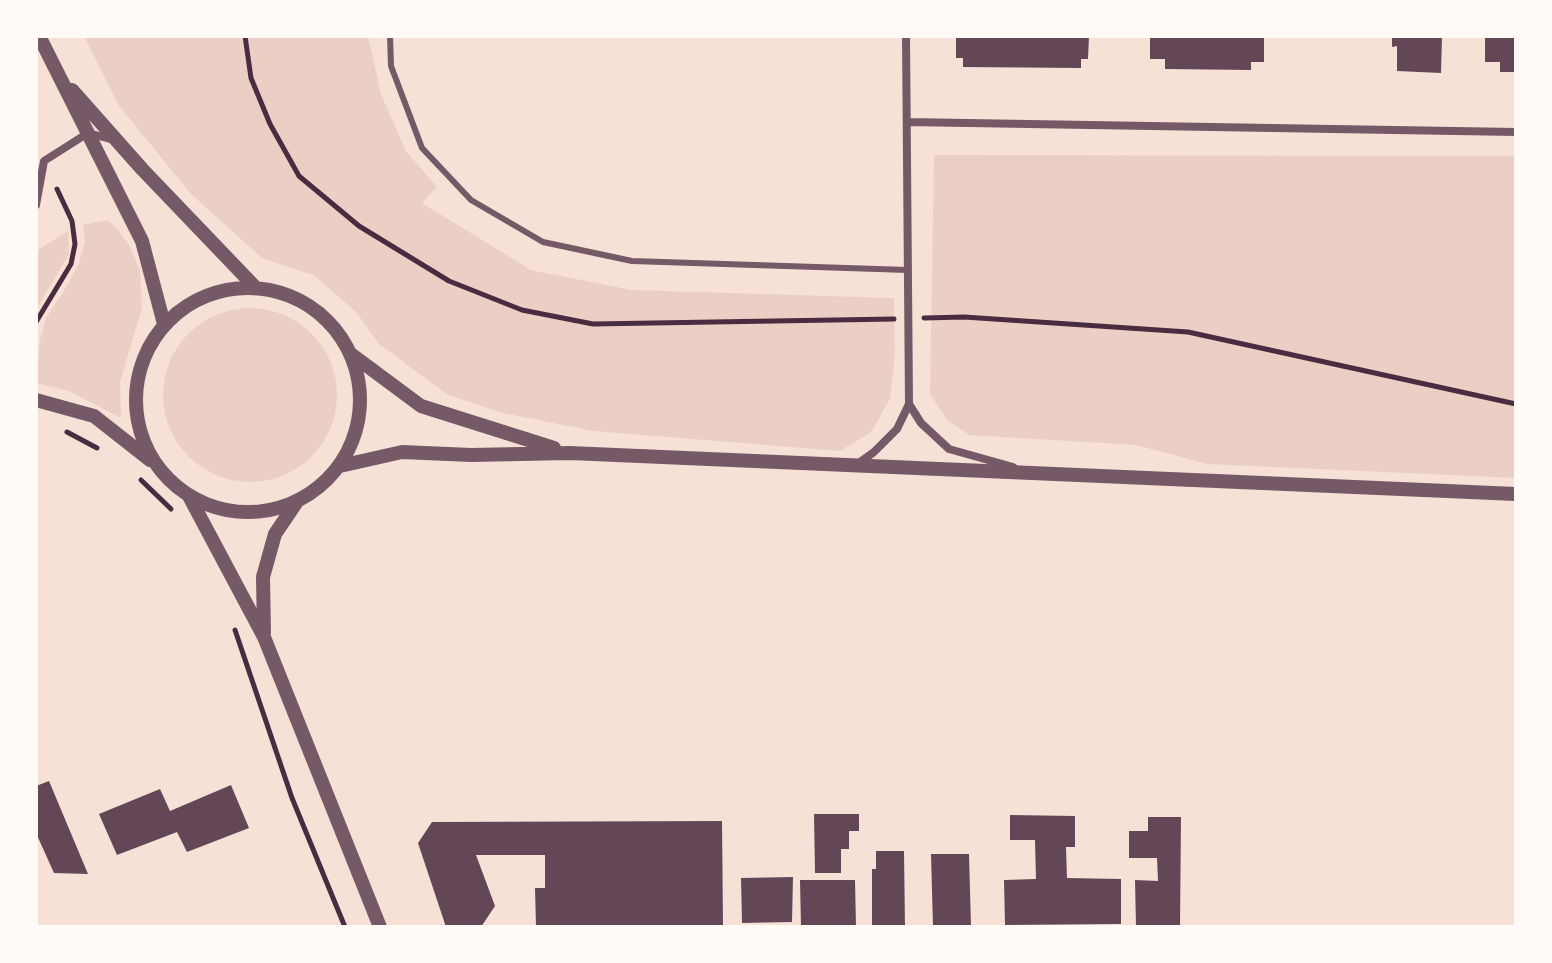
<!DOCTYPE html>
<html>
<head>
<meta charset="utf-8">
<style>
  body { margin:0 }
  #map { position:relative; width:1552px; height:963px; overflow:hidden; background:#f7e1d7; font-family:Overpass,sans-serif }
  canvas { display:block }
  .frame { position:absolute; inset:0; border:38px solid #fffaf5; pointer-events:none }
</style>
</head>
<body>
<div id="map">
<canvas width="1552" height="963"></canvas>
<div class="frame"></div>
</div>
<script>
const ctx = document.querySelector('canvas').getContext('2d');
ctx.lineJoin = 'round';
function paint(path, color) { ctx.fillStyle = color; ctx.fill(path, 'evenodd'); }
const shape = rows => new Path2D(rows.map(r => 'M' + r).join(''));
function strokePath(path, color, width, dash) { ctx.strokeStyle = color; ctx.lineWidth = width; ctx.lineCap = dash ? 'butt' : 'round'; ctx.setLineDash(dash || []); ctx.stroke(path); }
paint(shape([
  [84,36,368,36,381,94,406,151,437,187,422,203,531,270,632,290,894,298,895,353,890,399,871,432,840,451,593,431,503,413,448,395,379,344,356,312,315,276,262,258,192,195,119,106],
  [934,155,1516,156,1516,478,1207,464,1136,445,969,435,947,420,930,394],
  [107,220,117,228,130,247,140,271,142,308,120,382,121,418,69,391,36,383,40,340,46,318,65,289,79,263,85,242,83,225],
  [68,231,69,254,36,310,36,251],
  '163 395a87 87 0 1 1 174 0a87 87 0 1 1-174 0Z'
]), '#ebcfc5');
paint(shape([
  [956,36,1089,36,1088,59,1081,59,1081,68,963,67,963,58,956,58],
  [1150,36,1264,36,1264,62,1251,62,1251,70,1165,69,1165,59,1150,59],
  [1392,36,1442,36,1441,73,1397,71,1397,46,1392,47],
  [1485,36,1516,36,1516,72,1500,72,1500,62,1485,62],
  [49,781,88,874,54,873,36,833,36,786],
  [231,785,249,828,187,852,177,832,117,855,99,814,160,789,170,811],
  [814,814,859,814,859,831,849,831,849,849,841,849,841,873,815,873],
  [1010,815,1075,816,1075,847,1066,847,1067,878,1121,879,1121,924,1005,925,1004,880,1036,879,1035,840,1010,840],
  [1148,817,1181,817,1180,927,1136,927,1135,880,1158,881,1157,858,1129,858,1129,831,1148,831],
  [722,821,723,925,536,926,535,888,545,888,545,855,476,855,495,906,481,927,446,927,418,843,432,822],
  [876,851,904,851,905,927,872,927,872,869,876,869],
  [931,854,969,854,971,927,933,927],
  [793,877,792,922,742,923,741,878],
  [800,880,855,880,856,927,801,927]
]), '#644757');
strokePath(shape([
  [245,36,251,78,270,124,299,176,359,226,449,281,522,310,593,324,894,319],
  [924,318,964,317,1188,332,1516,404],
  [36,322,71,264,75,244,72,221,57,189],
  [67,432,97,448],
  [141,480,171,509],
  [235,630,292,798,345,927]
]), '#4a2c40', 5);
strokePath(shape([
  [390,36,391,66,422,148,471,200,543,242,632,261,908,270]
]), '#755966', 6);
strokePath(shape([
  [907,122,1516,132],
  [36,205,44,161,88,133,114,140],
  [909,404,921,423,949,449,1013,467],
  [856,465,874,452,897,429,909,404,906,36]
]), '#755966', 8);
strokePath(shape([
  [39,36,142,241,164,324],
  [72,90,142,169,255,287],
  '136 400a112 112 0 1 1 224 0a112 112 0 1 1-224 0Z',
  [351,354,421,406,554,448],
  [36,400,94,416,150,460],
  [340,466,402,452,471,455,570,453,1516,494],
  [190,498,264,637,380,927],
  [264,633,263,577,275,534,296,503]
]), '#755966', 14);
</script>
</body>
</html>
